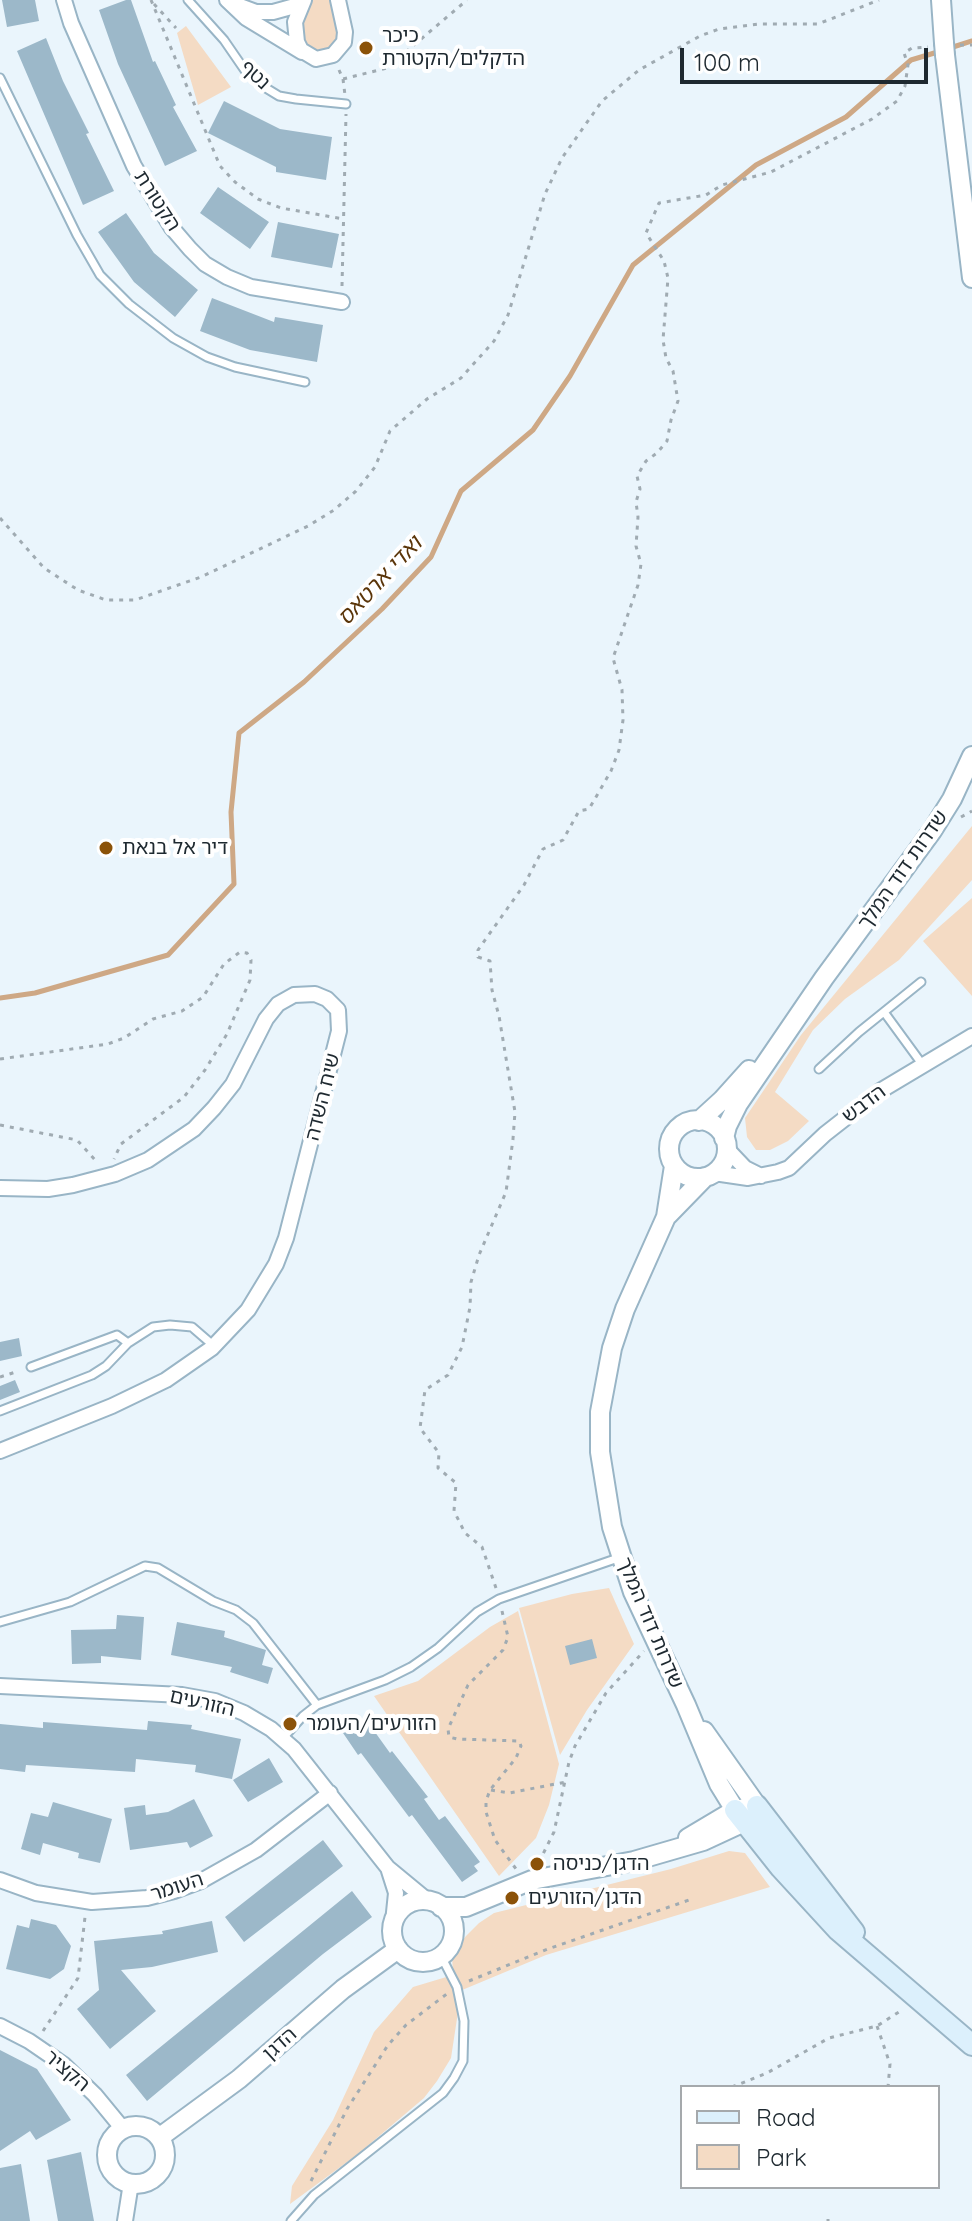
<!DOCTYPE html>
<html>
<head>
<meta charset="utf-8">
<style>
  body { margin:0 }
  #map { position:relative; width:972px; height:2221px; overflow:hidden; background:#eaf5fc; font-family:Quicksand,sans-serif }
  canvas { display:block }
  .legend { position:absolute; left:680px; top:2085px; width:260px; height:104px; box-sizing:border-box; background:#fff; border:2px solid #a5a9ac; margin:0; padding:10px 14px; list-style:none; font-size:24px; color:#1e2930 }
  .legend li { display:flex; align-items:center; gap:16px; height:40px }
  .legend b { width:40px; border:2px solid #a5a9ac }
  .scale { position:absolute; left:680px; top:48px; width:248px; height:36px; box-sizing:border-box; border:4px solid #1e2930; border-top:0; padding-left:10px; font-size:24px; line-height:28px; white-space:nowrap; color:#1e2930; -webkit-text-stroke:6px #fff; paint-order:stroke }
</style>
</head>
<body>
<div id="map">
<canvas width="972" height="2221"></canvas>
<ul class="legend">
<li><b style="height:10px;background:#dcf0fc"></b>Road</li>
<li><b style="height:22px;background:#f4dbc4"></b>Park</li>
</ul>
<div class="scale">100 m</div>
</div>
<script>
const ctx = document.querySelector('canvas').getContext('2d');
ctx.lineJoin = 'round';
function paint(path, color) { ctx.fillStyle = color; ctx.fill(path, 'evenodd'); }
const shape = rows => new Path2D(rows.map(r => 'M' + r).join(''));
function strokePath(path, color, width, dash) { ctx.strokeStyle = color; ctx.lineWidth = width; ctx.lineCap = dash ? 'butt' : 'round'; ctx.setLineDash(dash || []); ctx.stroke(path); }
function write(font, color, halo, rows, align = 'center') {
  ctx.font = font + ' Quicksand,"Noto Sans Hebrew",sans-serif'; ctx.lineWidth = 8; ctx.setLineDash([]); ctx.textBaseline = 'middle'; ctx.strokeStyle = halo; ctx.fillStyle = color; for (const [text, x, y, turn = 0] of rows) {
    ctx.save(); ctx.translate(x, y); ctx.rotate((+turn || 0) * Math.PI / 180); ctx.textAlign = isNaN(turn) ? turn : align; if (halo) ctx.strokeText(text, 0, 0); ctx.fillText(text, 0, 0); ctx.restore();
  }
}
paint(shape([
  [312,0,329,0,333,6,337,40,329,49,324,51,311,49,304,40,303,24],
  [186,26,231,87,198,105,177,33],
  [972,826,972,880,899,960,845,999,813,1030,775,1092,809,1121,788,1141,770,1150,756,1150,747,1137,745,1118,801,1035],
  [972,898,972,996,923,941],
  [609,1588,634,1644,587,1710,560,1755,519,1608,572,1594],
  [518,1611,559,1764,549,1805,536,1838,499,1876,374,1696,418,1681,490,1627],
  [729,1851,745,1853,770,1887,546,1955,455,1993,458,2012,451,2058,437,2081,424,2098,358,2154,290,2204,292,2186,333,2120,374,2032,413,1987,453,1975,452,1955,466,1936,479,1923,494,1913,671,1869]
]), '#f4dbc4');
strokePath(shape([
  [950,48,972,41],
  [0,998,35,993,168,955,234,884,231,812,239,733,304,682,382,609,431,557,461,491,533,430,570,376,633,265,756,165,846,117,911,60,941,51]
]), '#cea885', 5);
paint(shape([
  [2,0,35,0,39,21,7,27],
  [126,0,131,0,153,62,155,61,176,105,173,107,197,151,165,166,118,64,99,10],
  [46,38,63,81,89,133,86,134,114,191,83,205,17,51],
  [224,101,280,129,332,137,326,180,276,172,276,167,208,133],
  [218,187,269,222,250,249,200,213],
  [126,213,154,253,198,290,175,317,134,282,98,232],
  [278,222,339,234,332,268,271,257],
  [212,298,274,322,275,317,323,325,317,362,250,350,200,331],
  [19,1338,22,1356,0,1361,0,1342],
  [15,1380,20,1392,0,1400,0,1386],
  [117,1615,144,1617,141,1660,101,1656,101,1663,72,1664,71,1630,116,1629],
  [177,1622,225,1631,224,1637,266,1650,262,1665,273,1668,268,1684,230,1672,232,1667,171,1655],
  [592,1639,597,1658,570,1665,565,1646],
  [357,1719,360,1725,367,1721,390,1753,392,1751,428,1797,424,1799,439,1820,445,1816,480,1862,474,1866,478,1871,462,1882,412,1815,409,1817,361,1753,358,1755,341,1730],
  [148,1721,192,1725,191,1729,241,1739,232,1779,195,1772,196,1765,136,1759,135,1772,26,1765,25,1772,0,1769,0,1724,43,1728,43,1722,147,1730],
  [269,1758,283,1782,248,1802,233,1780],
  [194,1799,213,1836,190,1848,187,1842,130,1850,124,1808,145,1805,146,1815,168,1812],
  [53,1802,112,1819,100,1863,78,1858,79,1853,43,1843,40,1855,21,1849,31,1813,48,1817],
  [323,1840,343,1866,244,1942,225,1917],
  [352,1891,372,1917,323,1954,147,2101,126,2075],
  [31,1919,56,1925,71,1946,64,1969,50,1979,6,1969,17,1925,29,1928],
  [212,1921,218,1952,152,1967,121,1970,156,2011,110,2049,77,2009,99,1990,94,1941,163,1934,162,1931],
  [0,2050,37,2069,71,2120,36,2140,30,2131,0,2151],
  [81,2152,94,2221,58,2221,47,2160],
  [21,2164,30,2221,0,2221,0,2168]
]), '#9cb8c9');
const service = shape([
  [188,0,224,40,246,72,261,85,279,96,296,99,346,104],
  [0,78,77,235,100,275,129,304,173,338,207,357,235,367,305,382],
  [884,1012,922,1064],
  [819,1069,859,1032,921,982],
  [31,1367,117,1335,128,1343],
  [0,1411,92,1375,106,1366,128,1343,153,1327,170,1325,192,1327,214,1346],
  [0,1622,70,1602,145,1566,158,1568,213,1601,236,1610,253,1623,317,1705],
  [283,1738,303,1716,317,1705,385,1680,411,1667,438,1648,477,1612,499,1599,621,1557],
  [291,2221,314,2195,443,2093,454,2078,463,2061,464,2021,457,1987,441,1956]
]);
const minor = shape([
  [64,0,71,23,134,166,172,228,190,249,205,264,227,277,251,287,342,302],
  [227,0,246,18,302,52],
  [304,0,295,22,297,42,301,50,316,59,333,55,344,42,345,32,338,0],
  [237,5,256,12,273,12,302,4],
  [726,1148,745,1168,761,1176],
  [714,1173,748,1178,778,1172,789,1168,825,1134,880,1091,972,1036],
  [0,1188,48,1189,73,1185,115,1174,148,1160,194,1129,214,1108,233,1084,266,1019,278,1004,294,995,315,994,327,999,338,1010,339,1031,286,1238,276,1264,248,1310,212,1348,166,1380,112,1406,0,1451],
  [0,1686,182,1695,215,1701,244,1713,271,1729,294,1749,388,1868,428,1901],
  [389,1871,396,1893,393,1922],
  [0,1880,36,1893,92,1902,147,1898,174,1891,201,1881,256,1850,330,1793],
  [0,2026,29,2041,64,2065,95,2095,123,2129],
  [125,2221,131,2183]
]);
const tertiary = shape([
  [941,0,944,43],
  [945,55,972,278],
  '669 1149a29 29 0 1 1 58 0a29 29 0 1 1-58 0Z',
  [699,1121,722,1100,749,1070],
  [724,1138,727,1126,738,1104,824,978,932,831,952,799,972,756],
  [674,1166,666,1217,625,1309,612,1348,600,1412,600,1452,612,1527,633,1592,686,1705,719,1784,735,1810],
  [668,1215,705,1177],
  [704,1731,757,1806],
  [688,1838,735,1810,747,1808],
  '392 1931a31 31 0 1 1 62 0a31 31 0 1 1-62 0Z',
  [441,1907,466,1907,532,1880,634,1861,703,1841,744,1822,753,1810],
  '107 2155a29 29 0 1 1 58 0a29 29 0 1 1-58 0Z',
  [160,2137,239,2079,343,1989,398,1949]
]);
const secondary = shape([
  [757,1806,854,1932],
  [735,1810,781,1868,838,1930,972,2045]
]);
strokePath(service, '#99b5c6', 11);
strokePath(minor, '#99b5c6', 18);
strokePath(tertiary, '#99b5c6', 22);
strokePath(secondary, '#99b5c6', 24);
strokePath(shape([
  [151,0,220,166,235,182,258,199,281,208,344,219],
  [154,4,176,28],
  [960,45,972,45],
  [339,70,343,79,387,68,467,0],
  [343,79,345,95],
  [342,286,346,114],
  [0,518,44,568,78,590,106,600,135,600,201,577,308,526,334,510,356,491,375,467,390,431,427,399,461,378,494,341,508,315,545,194,562,158,602,101,639,70,700,36,719,29,758,24,818,24,879,0],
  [961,817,972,811],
  [0,1059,108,1044,124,1038,153,1019,182,1011,203,997,224,964,240,952,247,953,251,960,250,980,227,1034,205,1070,184,1097,121,1144,114,1159],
  [0,1125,77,1140,97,1162],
  [0,1377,19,1371],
  [496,1588,482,1547,465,1533,454,1511,456,1483,438,1468,439,1453,420,1428,425,1390,448,1375,462,1347,470,1307,471,1282,479,1255,506,1192,513,1139,515,1112,499,1016,492,990,490,961,478,957,478,950,524,885,543,849,563,840,579,811,589,809,611,771,619,750,623,720,622,690,613,658,638,585,641,564,636,546,638,517,636,502,640,489,637,476,646,461,657,453,667,441,671,420,678,401,673,371,666,358,663,340,668,278,664,261,646,233,659,203,706,195,722,185,771,172,872,119,897,101,905,86,908,65,904,53,912,48,928,47],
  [502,1611,508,1637,503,1650,468,1685,448,1729,449,1737,457,1739,519,1741,521,1746,516,1758,490,1790,486,1801,486,1812,495,1840,516,1869],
  [491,1790,509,1793,566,1782],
  [539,1862,554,1832,569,1762,575,1746,606,1693,644,1651],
  [469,1981,548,1949,692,1899],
  [877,2026,890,2064,888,2087],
  [43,2031,78,1978,85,1917],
  [732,2087,767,2073,829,2038,877,2026,902,2010],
  [311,2181,347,2109,388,2045,406,2025,448,1993],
  [828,2219,828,2221]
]), '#a0abb2', 3, [4, 6]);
strokePath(service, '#fff', 7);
strokePath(minor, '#fff', 14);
strokePath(tertiary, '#fff', 18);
strokePath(secondary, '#dcf0fc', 20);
const tertiaryBridge = shape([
  [944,43,945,55]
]);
strokePath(tertiaryBridge, '#99b5c6', 22, []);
strokePath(tertiaryBridge, '#fff', 18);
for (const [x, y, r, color] of [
  [366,48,8,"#8b5208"],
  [106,848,8,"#8b5208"],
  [290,1724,8,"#8b5208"],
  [537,1864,8,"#8b5208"],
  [512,1898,8,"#8b5208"]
]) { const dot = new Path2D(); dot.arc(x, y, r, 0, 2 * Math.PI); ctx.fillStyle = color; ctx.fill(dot); strokePath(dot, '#fff', 3); }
write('20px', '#1e2930', '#fff', [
  ["כיכר",382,36],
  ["הדקלים/הקטורת",382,59],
  ["דיר אל בנאת",122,848],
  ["הזורעים/העומר",306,1724],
  ["הדגן/כניסה",553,1864],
  ["הדגן/הזורעים",528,1898]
], 'left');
write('20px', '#1e2930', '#fff', [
  ["נטף",255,75,43],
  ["הקטורת",157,201,57],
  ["שדרות דוד המלך",903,870,-55],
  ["שיח השדה",323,1097,-76],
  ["הדבש",864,1104,-37],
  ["שדרות דוד המלך",650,1623,67],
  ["הזורעים",202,1703,13],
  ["העומר",177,1887,-18],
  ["הדגן",280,2044,-42],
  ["הקציר",67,2071,40]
]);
write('italic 22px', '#5a3509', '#fff', [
  ["ואדי ארטאס",380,581,-47]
]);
</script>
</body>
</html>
